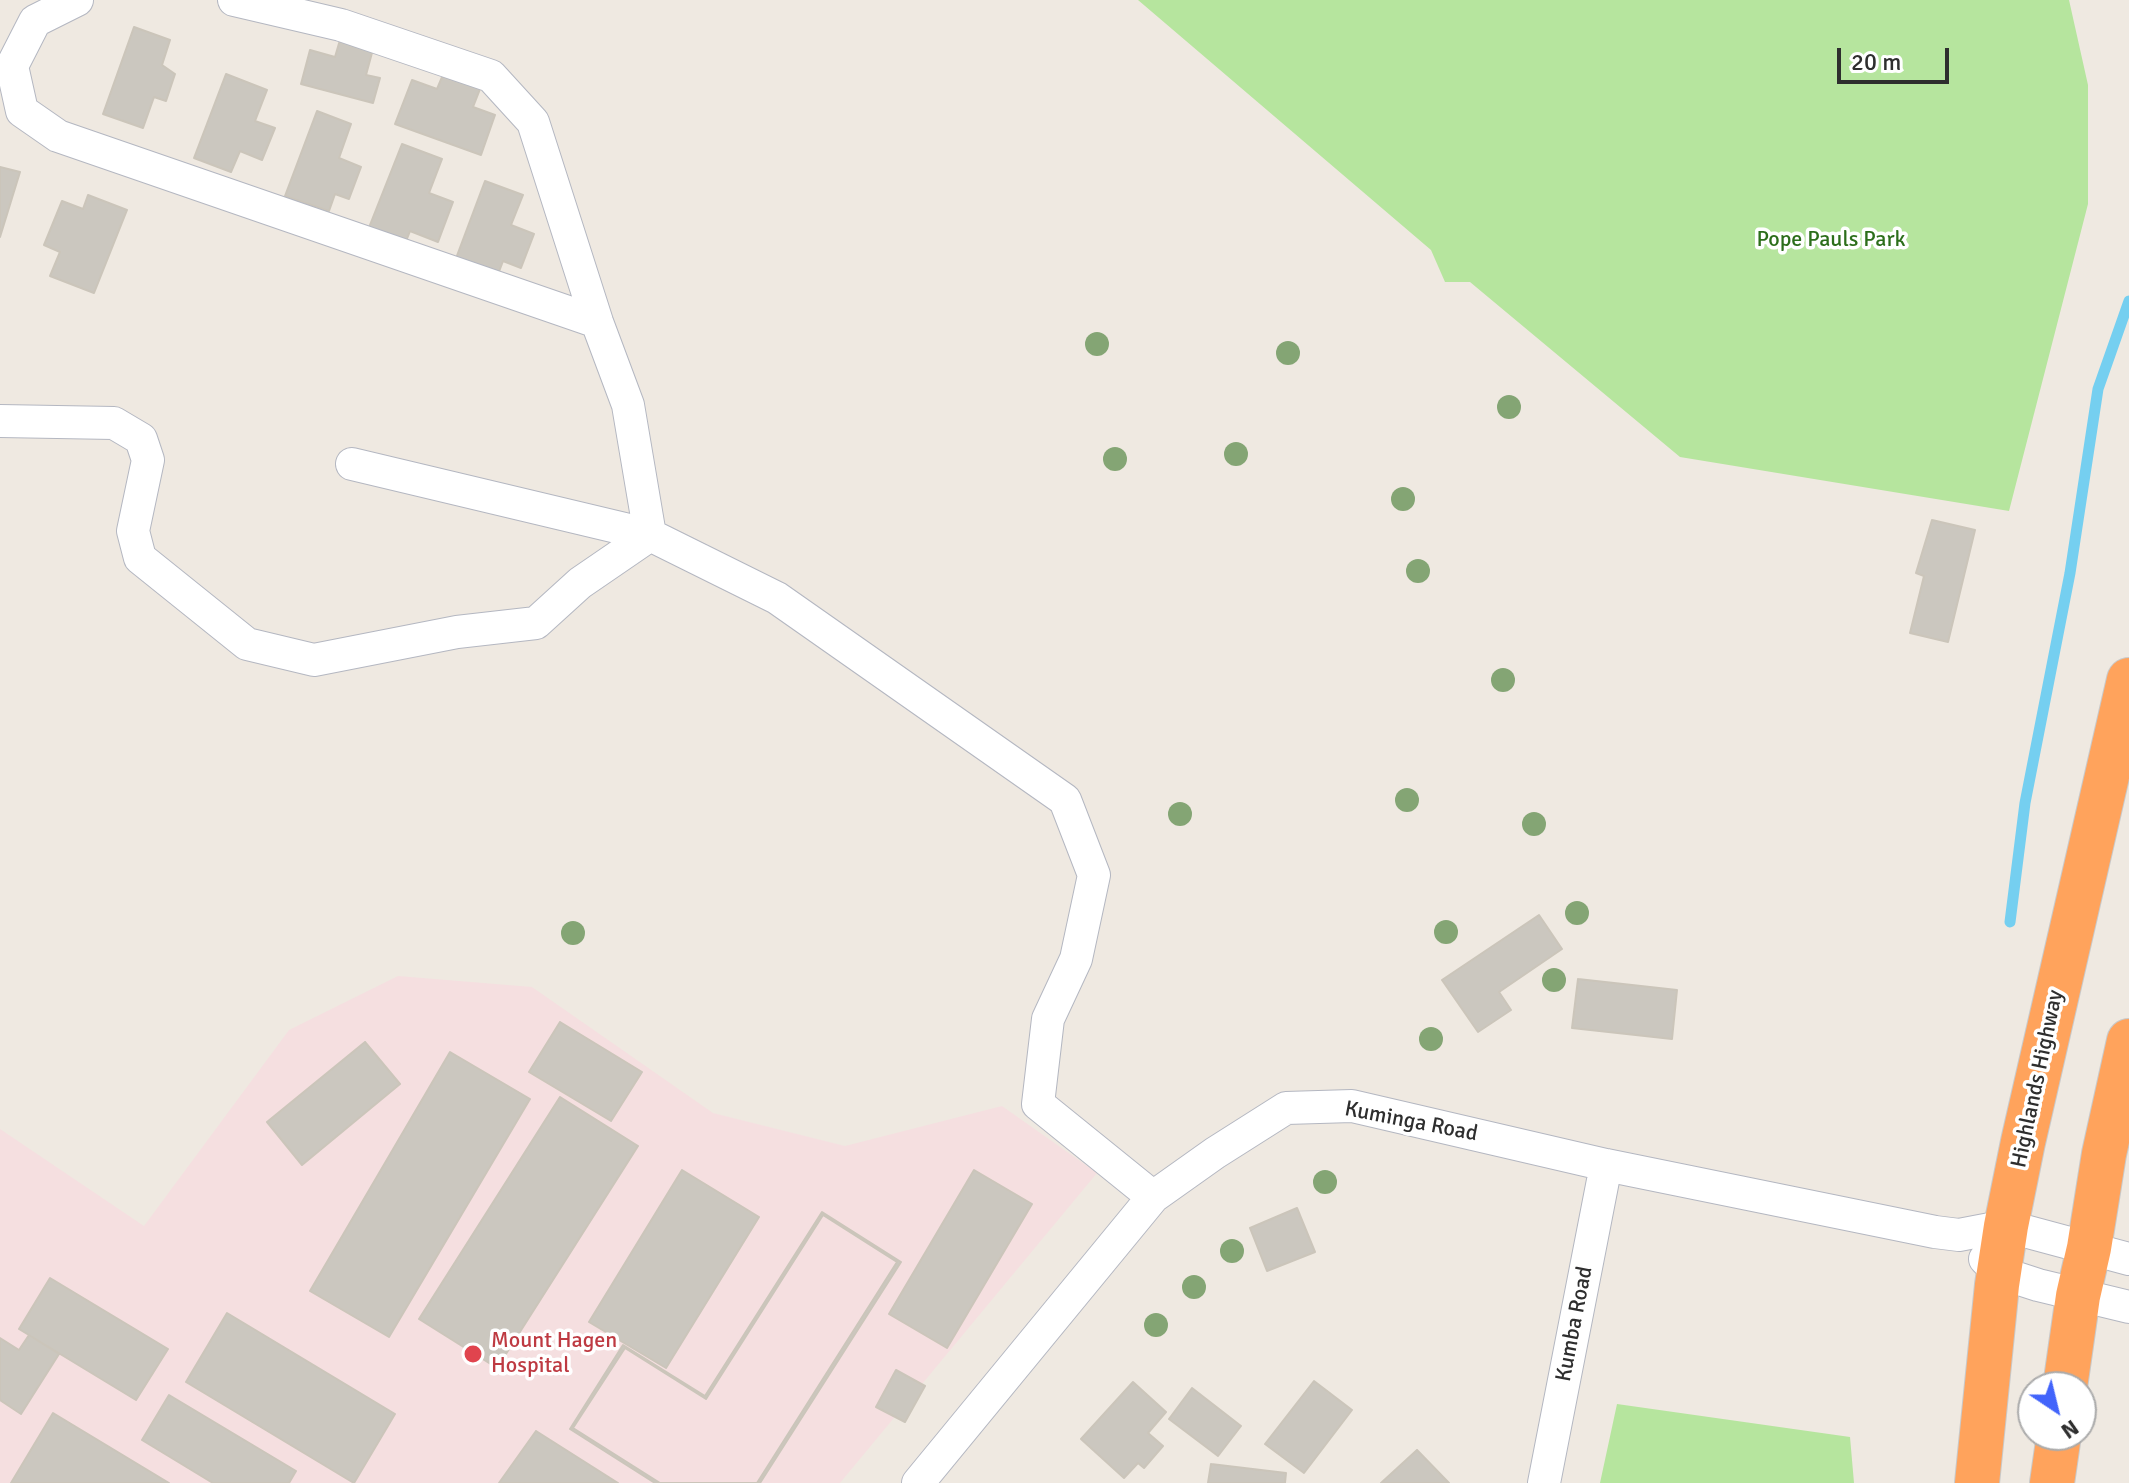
<!DOCTYPE html>
<html>
<head>
<meta charset="utf-8">
<style>
  body { margin:0 }
  #map { position:relative; width:2129px; height:1483px; overflow:hidden; background:#efe9e1; font-family:Signika,sans-serif }
  canvas { display:block }
  .north { position:absolute; left:2017px; top:1371px; width:80px; height:80px; box-sizing:border-box; background:#fff; border:2px solid #ababab; border-radius:50%; rotate:145deg; font-size:22px; font-weight:700; line-height:32px; text-align:center; color:#2e2e2e }
  .north::after { content:''; display:block; margin:auto; width:28px; height:36px; background:#4264fb; clip-path:polygon(50% 0,100% 100%,50% 72%,0 100%) }
  .scale { position:absolute; left:1837px; top:48px; width:112px; height:36px; box-sizing:border-box; border:4px solid #2e2e2e; border-top:0; padding-left:10px; font-size:24px; line-height:28px; white-space:nowrap; color:#2e2e2e; -webkit-text-stroke:6px #fff; paint-order:stroke }
</style>
</head>
<body>
<div id="map">
<canvas width="2129" height="1483"></canvas>
<div class="north">N</div>
<div class="scale">20 m</div>
</div>
<script>
const ctx = document.querySelector('canvas').getContext('2d');
ctx.lineJoin = 'round';
function paint(path, color) { ctx.fillStyle = color; ctx.fill(path, 'evenodd'); }
const shape = rows => new Path2D(rows.map(r => 'M' + r).join(''));
function strokePath(path, color, width, dash) { ctx.strokeStyle = color; ctx.lineWidth = width; ctx.lineCap = dash ? 'butt' : 'round'; ctx.setLineDash(dash || []); ctx.stroke(path); }
function write(font, color, halo, rows, align = 'center') {
  ctx.font = font + ' Signika,sans-serif'; ctx.lineWidth = 7; ctx.setLineDash([]); ctx.textBaseline = 'middle'; ctx.strokeStyle = halo; ctx.fillStyle = color; for (const [text, x, y, turn = 0] of rows) {
    ctx.save(); ctx.translate(x, y); ctx.rotate((+turn || 0) * Math.PI / 180); ctx.textAlign = isNaN(turn) ? turn : align; if (halo) ctx.strokeText(text, 0, 0); ctx.fillText(text, 0, 0); ctx.restore();
  }
}
paint(shape([
  [398,976,532,987,713,1113,845,1146,1002,1106,1097,1173,840,1483,0,1483,0,1129,144,1226,289,1030]
]), '#f5dfe0');
paint(shape([
  [1138,0,2069,0,2088,85,2088,204,2009,511,1680,457,1470,282,1445,282,1431,250],
  [1617,1404,1850,1437,1854,1483,1600,1483]
]), '#b6e59e');
strokePath(shape([
  [2010,922,2025,803,2070,573,2098,389,2129,301]
]), '#75cff0', 11);
const building = shape([
  [134,27,170,40,162,65,175,74,166,101,154,97,143,128,103,114,134,27],
  [340,40,373,49,366,75,380,78,373,103,301,84,310,50,335,57,340,40],
  [445,70,482,84,473,107,495,115,481,155,395,124,412,80,437,89,445,70],
  [226,74,267,90,255,121,275,128,262,160,240,151,231,172,194,158,226,74],
  [317,111,351,124,339,158,361,167,349,199,335,194,329,211,285,196,317,111],
  [402,144,442,159,429,193,453,202,438,242,410,231,405,244,368,230,402,144],
  [0,167,20,172,0,237,0,167],
  [485,181,523,195,511,225,534,234,521,268,503,261,497,277,455,261,485,181],
  [88,195,127,210,94,293,50,276,60,252,44,245,62,201,83,209,88,195],
  [1932,520,1975,530,1948,642,1910,633,1924,576,1916,573,1932,520],
  [1539,915,1562,949,1499,992,1511,1010,1478,1032,1442,980,1539,915],
  [1578,979,1677,990,1672,1039,1572,1028,1578,979],
  [560,1022,642,1072,611,1121,529,1072,560,1022],
  [365,1042,400,1084,302,1165,267,1122,365,1042],
  [450,1052,530,1099,389,1337,310,1291,450,1052],
  [560,1097,638,1146,497,1368,419,1319,560,1097],
  [682,1170,759,1217,666,1368,589,1322,682,1170],
  [974,1170,1032,1204,947,1348,889,1314,974,1170],
  [1297,1208,1315,1252,1267,1271,1250,1228,1297,1208],
  [822,1212,901,1262,760,1483,655,1483,570,1429,623,1345,705,1396,822,1212],
  [823,1215,897,1262,757,1483,660,1483,573,1428,625,1348,706,1399,823,1215],
  [50,1278,168,1349,136,1400,19,1329,50,1278],
  [227,1313,395,1414,354,1483,186,1382,227,1313],
  [29,1335,59,1354,21,1414,0,1400,0,1338,19,1350,29,1335],
  [896,1370,925,1386,905,1422,876,1407,896,1370],
  [1314,1381,1352,1410,1304,1473,1265,1444,1314,1381],
  [1133,1382,1166,1412,1148,1433,1163,1446,1144,1468,1138,1463,1124,1478,1081,1439,1133,1382],
  [1192,1388,1241,1426,1218,1456,1169,1419,1192,1388],
  [169,1395,296,1471,289,1483,213,1483,142,1440,169,1395],
  [53,1413,169,1483,11,1483,53,1413],
  [536,1431,618,1483,499,1483,536,1431],
  [1417,1450,1449,1483,1381,1483,1417,1450],
  [1211,1464,1286,1473,1285,1483,1208,1483,1211,1464]
]);
paint(building, '#cbc7bf');
strokePath(building, '#cbc5ba', 2);
const street = shape([
  [77,0,35,21,12,66,22,111,58,136,597,322],
  [0,421,114,423,141,439,148,460,133,531,140,558,247,644,314,660,457,632,536,623,580,583,650,535,628,405,597,322,533,122,491,76,341,25,234,0],
  [352,464,650,535,777,598,1065,800,1094,875,1076,959,1048,1019,1038,1104,1153,1197],
  [1985,1259,1998,1272,2038,1285,2129,1307],
  [918,1483,1153,1197,1215,1153,1286,1108,1352,1106,1606,1165,1935,1232,1959,1235,2006,1226,2129,1259],
  [1544,1483,1606,1165]
]);
const highway = shape([
  [2065,1387,2078,1296,2089,1248,2104,1154,2129,1041],
  [1977,1483,1997,1285,2006,1226,2023,1142,2129,680],
  [2052,1483,2059,1435]
]);
strokePath(street, '#b4b7c1', 34);
strokePath(highway, '#c9c9c9', 46);
strokePath(street, '#fff', 32);
strokePath(highway, '#ffa35c', 44);
ctx.fillStyle = '#84a574';
for (const [x, y] of [
  [1097,344],
  [1288,353],
  [1509,407],
  [1236,454],
  [1115,459],
  [1403,499],
  [1418,571],
  [1503,680],
  [1407,800],
  [1180,814],
  [1534,824],
  [1577,913],
  [1446,932],
  [573,933],
  [1554,980],
  [1431,1039],
  [1325,1182],
  [1232,1251],
  [1194,1287],
  [1156,1325]
]) { ctx.beginPath(); ctx.arc(x, y, 12, 0, 2 * Math.PI); ctx.fill(); }
for (const [x, y, r, color] of [
  [473,1354,10,"#e0444e"]
]) { const dot = new Path2D(); dot.arc(x, y, r, 0, 2 * Math.PI); ctx.fillStyle = color; ctx.fill(dot); strokePath(dot, '#fff', 3); }
write('22px', '#2c6e1b', '#fff', [
  ["Pope Pauls Park",1831,240]
]);
write('22px', '#2e2e2e', '#fff', [
  ["Highlands Highway",2038,1079,-78],
  ["Kuminga Road",1411,1122,11],
  ["Kumba Road",1575,1324,-79]
]);
write('22px', '#be3a42', '#fff', [
  ["Mount Hagen",491,1341],
  ["Hospital",491,1366]
], 'left');
</script>
</body>
</html>
